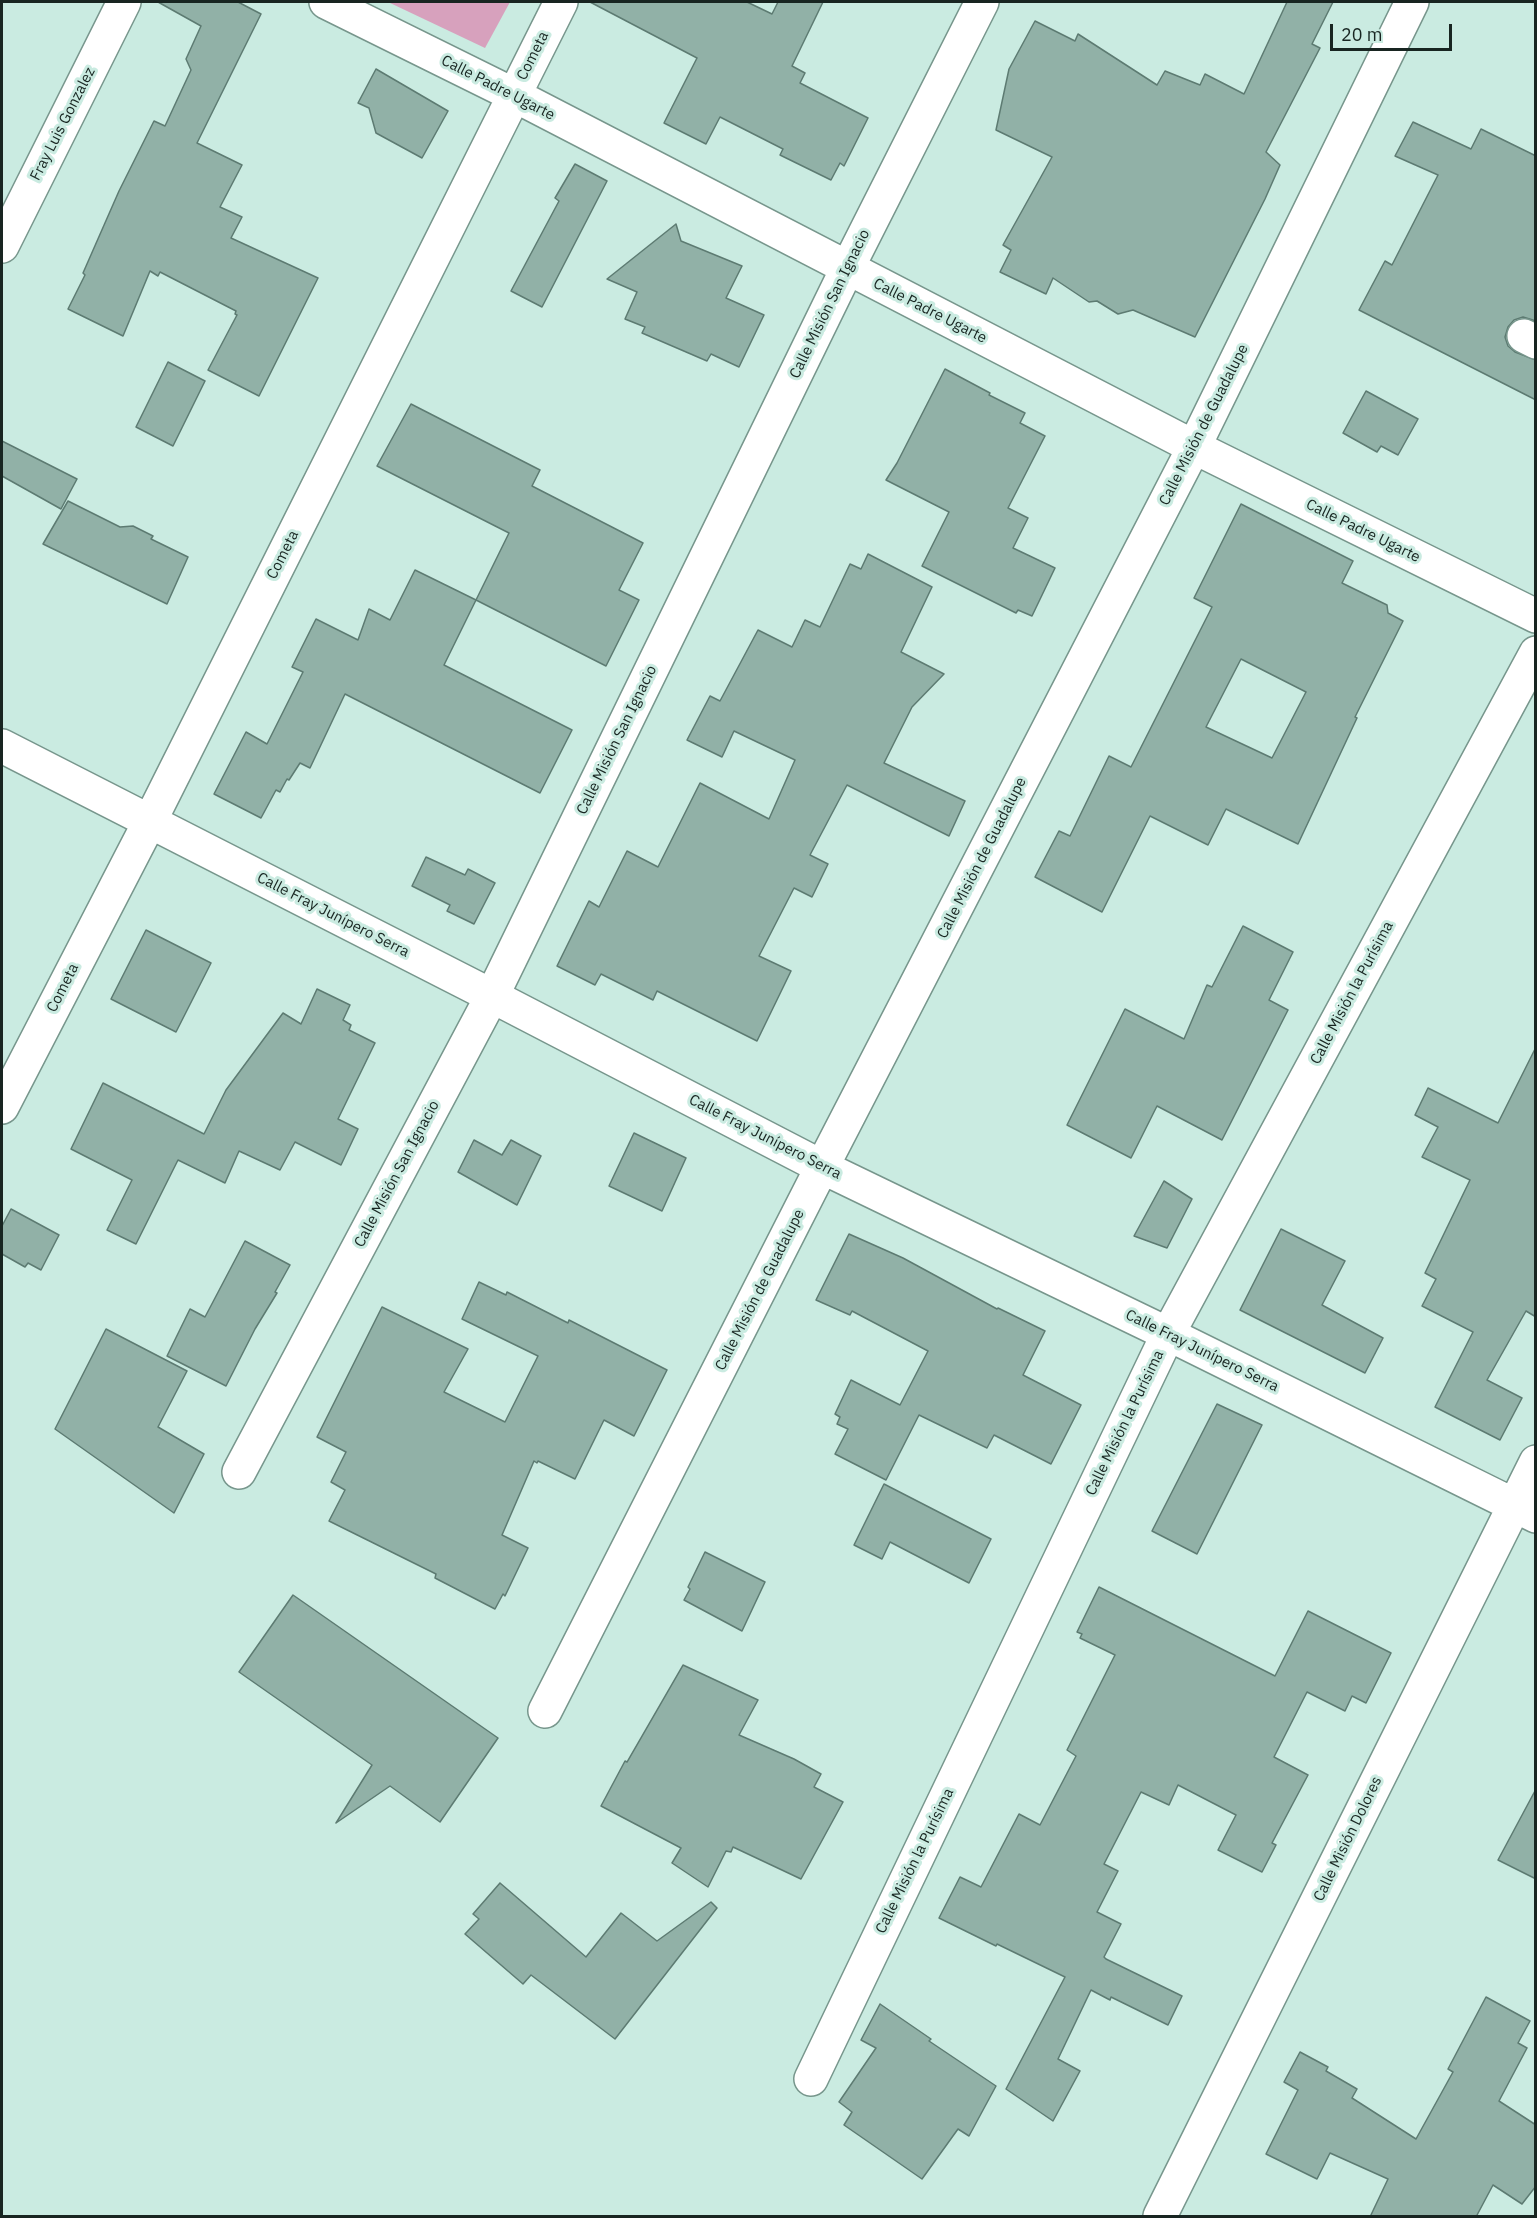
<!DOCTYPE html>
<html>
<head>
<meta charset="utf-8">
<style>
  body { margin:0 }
  #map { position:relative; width:1537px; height:2218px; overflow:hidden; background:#caebe1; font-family:"IBM Plex Sans",sans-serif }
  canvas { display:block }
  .frame { position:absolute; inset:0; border:3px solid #182521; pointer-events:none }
  .scale { position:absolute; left:1330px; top:24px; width:122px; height:27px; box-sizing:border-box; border:3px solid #182521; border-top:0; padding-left:8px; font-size:18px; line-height:21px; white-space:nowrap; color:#182521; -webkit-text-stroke:4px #caebe1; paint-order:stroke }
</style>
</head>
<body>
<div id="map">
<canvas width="1537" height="2218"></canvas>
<div class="frame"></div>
<div class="scale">20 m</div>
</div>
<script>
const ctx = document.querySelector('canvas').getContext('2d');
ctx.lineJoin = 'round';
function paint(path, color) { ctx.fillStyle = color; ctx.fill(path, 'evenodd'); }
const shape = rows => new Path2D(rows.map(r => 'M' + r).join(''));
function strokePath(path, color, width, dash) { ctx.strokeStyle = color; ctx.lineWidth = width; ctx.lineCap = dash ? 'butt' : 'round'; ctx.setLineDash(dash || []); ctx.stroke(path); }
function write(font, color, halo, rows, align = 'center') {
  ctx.font = font + ' "IBM Plex Sans",sans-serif'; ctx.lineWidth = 6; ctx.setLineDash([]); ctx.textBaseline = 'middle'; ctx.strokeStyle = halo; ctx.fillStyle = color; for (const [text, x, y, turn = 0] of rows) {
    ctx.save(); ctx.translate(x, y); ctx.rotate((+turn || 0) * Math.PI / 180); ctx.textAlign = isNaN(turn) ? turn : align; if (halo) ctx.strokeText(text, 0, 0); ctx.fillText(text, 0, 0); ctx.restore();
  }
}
paint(shape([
  [388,2,510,2,485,48]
]), '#d7a1bd');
const building = shape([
  [158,2,238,2,261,14,197,143,242,165,220,207,242,217,231,238,318,278,259,396,208,370,237,315,235,314,236,311,160,272,158,276,150,271,123,336,68,309,85,275,83,273,119,191,154,121,165,126,191,70,186,59,201,26,158,2],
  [590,2,747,2,772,14,778,2,823,2,792,66,805,73,800,83,868,118,844,166,840,163,831,180,780,155,783,149,720,117,706,144,664,123,697,58,590,2],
  [1287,2,1333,2,1312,44,1320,48,1266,152,1280,165,1265,199,1195,337,1133,310,1118,314,1097,301,1089,302,1053,278,1046,294,1000,272,1011,250,1003,245,1052,157,996,130,1009,69,1035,21,1075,41,1078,34,1157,85,1165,71,1200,85,1205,74,1244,94,1287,2],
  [376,69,448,111,422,158,376,133,369,108,358,103,376,69],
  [1413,122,1471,149,1481,129,1536,156,1536,321,1523,317,1514,320,1508,327,1505,337,1508,346,1515,352,1536,360,1536,400,1359,310,1385,261,1392,265,1438,175,1395,156,1413,122],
  [575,164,607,181,542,307,511,291,559,201,555,198,575,164],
  [676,224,681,241,742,266,726,298,764,315,739,367,711,354,707,361,642,333,645,327,625,319,637,292,607,279,676,224],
  [168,362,205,381,173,446,136,427,168,362],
  [945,369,990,393,989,395,1025,413,1020,423,1045,436,1008,508,1028,518,1013,548,1055,568,1032,616,1018,610,1016,613,922,566,949,512,886,480,897,463,945,369],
  [1366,391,1418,419,1398,455,1381,446,1377,452,1343,433,1366,391],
  [411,404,540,470,532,486,643,543,619,590,639,600,606,666,476,600,509,533,377,466,411,404],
  [2,441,77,479,61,509,2,476,2,441],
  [68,501,120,527,133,526,153,536,151,539,188,557,167,604,43,544,68,501],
  [1241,504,1353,561,1342,583,1387,605,1388,613,1403,621,1355,717,1357,718,1298,844,1226,809,1208,845,1150,816,1102,912,1035,877,1059,831,1070,836,1109,756,1131,767,1212,607,1194,598,1241,504],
  [1241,659,1306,692,1272,758,1206,727,1241,659],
  [868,554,932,587,901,652,944,674,912,707,884,763,965,801,949,836,847,785,810,855,828,864,812,897,794,888,759,956,791,971,757,1041,657,991,653,1000,601,974,595,985,557,966,589,901,599,907,627,851,658,867,700,783,769,819,795,760,734,731,722,757,687,740,710,696,720,701,758,630,792,647,805,620,820,627,850,564,861,569,868,554],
  [415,570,476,600,444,665,572,730,540,793,345,694,310,768,300,763,289,780,287,779,280,792,276,790,261,818,214,794,246,732,267,744,303,672,292,667,316,619,358,640,369,609,390,620,415,570],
  [426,857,465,875,468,869,495,883,474,924,447,911,450,905,412,886,426,857],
  [1243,926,1293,952,1269,1000,1288,1010,1222,1140,1157,1106,1131,1158,1067,1125,1125,1009,1184,1039,1207,985,1212,987,1243,926],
  [146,930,211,963,176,1032,111,999,146,930],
  [317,989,350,1005,343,1020,351,1025,349,1030,375,1043,338,1119,358,1129,341,1165,295,1142,280,1170,239,1151,225,1183,178,1160,136,1244,107,1230,132,1180,71,1149,103,1083,204,1134,226,1090,283,1013,301,1024,317,989],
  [1536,1047,1536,1317,1526,1311,1487,1380,1522,1398,1500,1440,1435,1407,1473,1332,1422,1306,1436,1279,1425,1273,1470,1180,1422,1157,1438,1127,1415,1115,1428,1088,1498,1123,1536,1047],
  [634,1133,686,1158,662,1211,609,1186,634,1133],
  [474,1140,502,1155,511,1140,541,1156,517,1205,458,1172,474,1140],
  [1164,1181,1192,1199,1167,1248,1134,1236,1164,1181],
  [11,1209,59,1235,41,1270,28,1263,25,1267,2,1254,2,1226,11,1209],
  [1281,1229,1345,1261,1322,1305,1383,1338,1365,1373,1240,1310,1281,1229],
  [849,1234,903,1258,997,1309,998,1308,1045,1331,1023,1375,1081,1405,1051,1464,994,1435,987,1448,919,1415,886,1480,835,1454,848,1429,837,1424,840,1417,835,1414,851,1380,900,1405,928,1351,852,1311,850,1315,816,1300,849,1234],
  [245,1241,290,1265,275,1292,277,1293,255,1329,226,1386,167,1356,190,1309,205,1317,245,1241],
  [479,1282,506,1295,507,1292,568,1323,569,1320,667,1370,634,1436,604,1420,575,1479,538,1461,537,1463,534,1461,502,1535,528,1548,505,1596,503,1594,495,1609,435,1578,436,1574,329,1521,345,1490,331,1482,346,1452,317,1437,382,1307,468,1349,444,1392,505,1422,538,1356,462,1319,479,1282],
  [106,1329,187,1371,158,1427,204,1454,174,1513,55,1429,106,1329],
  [1217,1404,1262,1425,1197,1554,1152,1531,1217,1404],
  [884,1484,991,1539,969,1583,890,1542,882,1559,854,1545,884,1484],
  [705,1552,765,1582,742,1631,684,1600,690,1589,688,1587,705,1552],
  [1099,1587,1275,1676,1308,1611,1391,1653,1366,1703,1352,1696,1345,1711,1307,1692,1274,1757,1308,1775,1272,1843,1276,1845,1262,1872,1218,1850,1236,1815,1178,1785,1169,1805,1141,1792,1104,1864,1118,1871,1097,1912,1121,1924,1104,1957,1106,1959,1182,1996,1168,2025,1111,1997,1110,2000,1091,1990,1058,2059,1080,2071,1053,2121,1006,2089,1065,1977,997,1944,996,1946,939,1918,960,1877,981,1887,1019,1814,1040,1825,1076,1756,1067,1750,1115,1655,1080,1638,1082,1634,1077,1632,1099,1587],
  [293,1595,498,1738,440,1822,390,1786,336,1823,372,1765,239,1672,293,1595],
  [683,1665,758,1700,739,1735,794,1759,821,1774,814,1787,843,1802,801,1879,733,1847,731,1852,726,1851,708,1887,672,1863,681,1848,601,1806,625,1761,627,1762,683,1665],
  [1536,1789,1536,1879,1498,1860,1536,1789],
  [500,1883,586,1957,621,1913,657,1941,711,1902,717,1908,615,2039,531,1975,523,1984,465,1934,479,1919,473,1914,500,1883],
  [1486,1997,1530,2021,1518,2043,1527,2048,1499,2101,1536,2125,1536,2186,1522,2204,1493,2185,1476,2217,1370,2217,1388,2179,1330,2153,1317,2179,1266,2154,1298,2090,1284,2082,1300,2052,1328,2067,1326,2071,1357,2089,1352,2098,1416,2139,1453,2072,1448,2069,1486,1997],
  [880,2004,931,2039,929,2041,996,2086,969,2136,958,2129,922,2179,844,2125,852,2112,839,2102,876,2048,861,2040,880,2004]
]);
paint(building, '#91b1a7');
strokePath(building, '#5d7b72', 1.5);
const minor = shape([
  [326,2,514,95,1194,447,1536,616],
  [2,246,124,2],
  [1524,336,1536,342],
  [2,746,492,996,822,1167,1168,1334,1536,1516],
  [2,1107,150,821,561,2],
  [239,1472,492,996,847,269,982,2],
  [545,1711,822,1167,1194,447,1412,2],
  [811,2079,1168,1334,1536,653],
  [1160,2216,1536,1462]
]);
strokePath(minor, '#77968c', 36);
strokePath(minor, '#fff', 33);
write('15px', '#182521', '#caebe1', [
  ["Cometa",533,56,-63],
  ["Calle Padre Ugarte",498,88,27],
  ["Fray Luis Gonzalez",63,124,-63],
  ["Calle Misión San Ignacio",830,304,-64],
  ["Calle Padre Ugarte",930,311,27],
  ["Calle Misión de Guadalupe",1204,425,-63],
  ["Calle Padre Ugarte",1363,531,26],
  ["Cometa",283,555,-63],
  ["Calle Misión San Ignacio",617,740,-64],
  ["Calle Misión de Guadalupe",982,858,-63],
  ["Calle Fray Junípero Serra",333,915,27],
  ["Cometa",63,988,-63],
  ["Calle Misión la Purísima",1352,993,-62],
  ["Calle Fray Junípero Serra",765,1137,27],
  ["Calle Misión San Ignacio",397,1174,-62],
  ["Calle Misión de Guadalupe",760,1290,-63],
  ["Calle Fray Junípero Serra",1202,1351,26],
  ["Calle Misión la Purísima",1125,1423,-64],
  ["Calle Misión Dolores",1348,1839,-64],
  ["Calle Misión la Purísima",915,1861,-64]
]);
</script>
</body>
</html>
